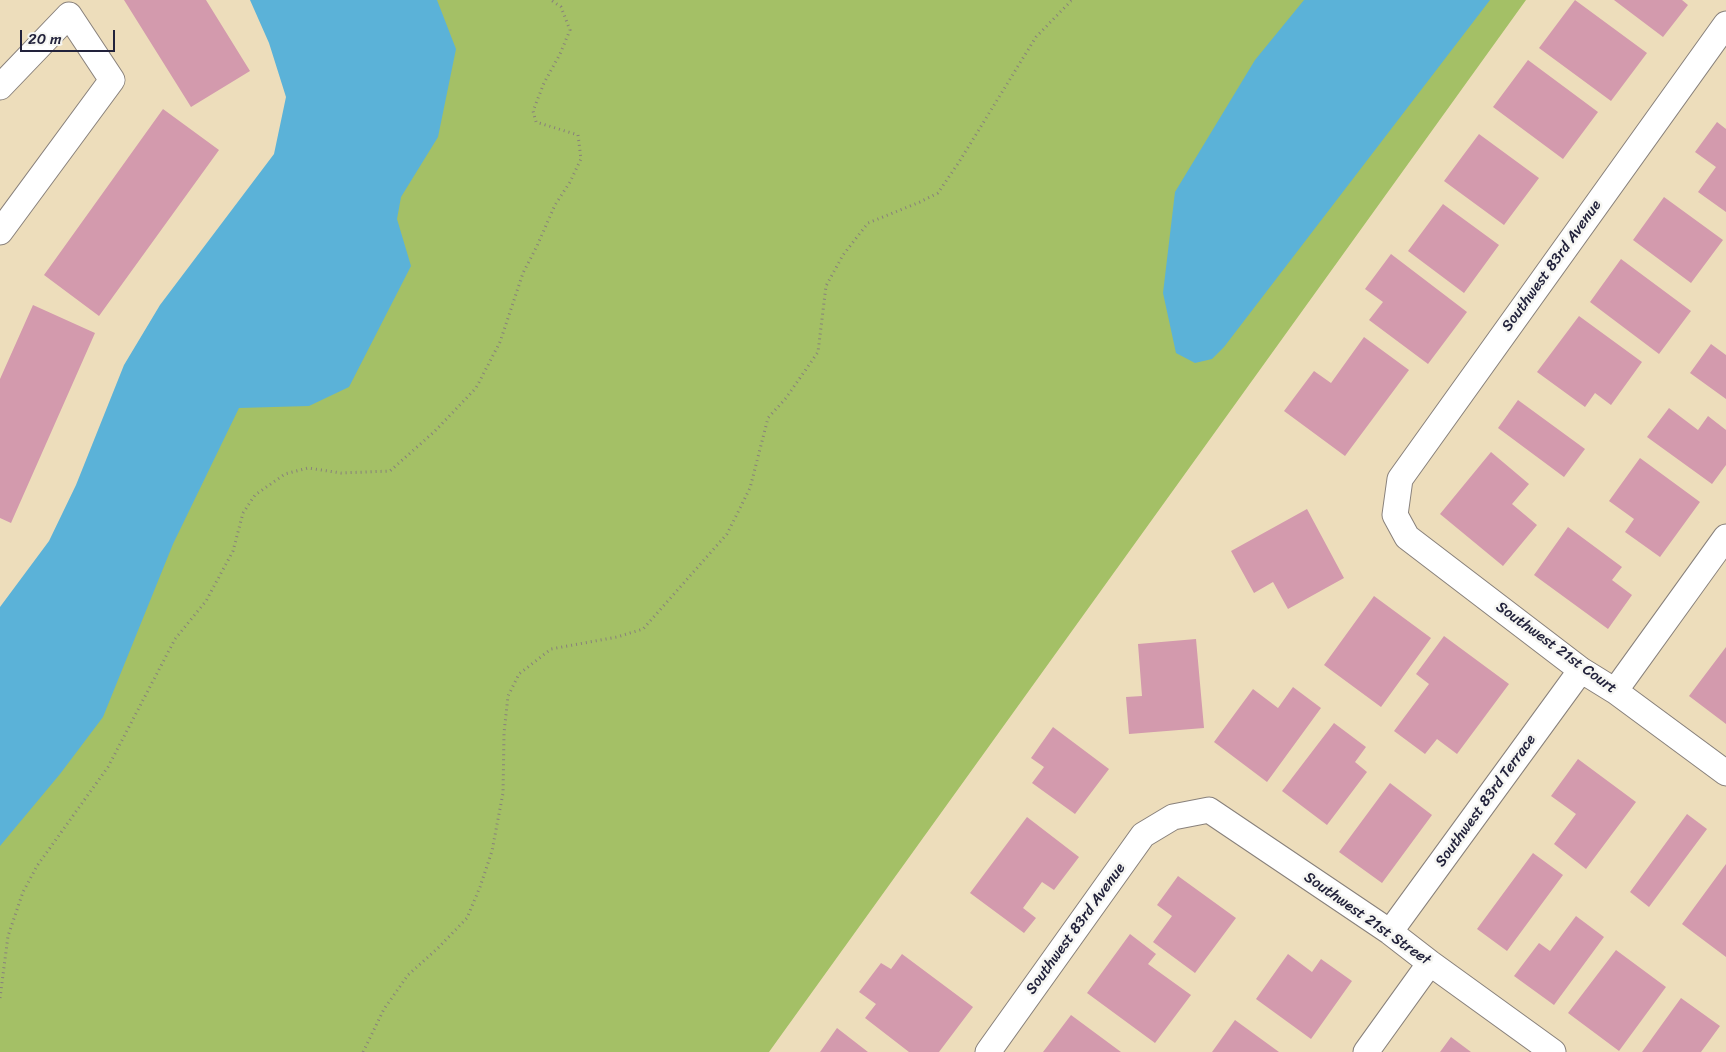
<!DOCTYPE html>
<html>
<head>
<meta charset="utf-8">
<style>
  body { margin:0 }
  #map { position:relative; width:1726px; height:1052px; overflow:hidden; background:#edddbb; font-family:Sriracha,sans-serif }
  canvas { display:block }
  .scale { position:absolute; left:20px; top:30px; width:95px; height:22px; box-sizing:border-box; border:2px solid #22223b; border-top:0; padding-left:6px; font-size:15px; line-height:18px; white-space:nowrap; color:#22223b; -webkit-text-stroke:4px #f6f6f2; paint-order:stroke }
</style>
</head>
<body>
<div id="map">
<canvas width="1726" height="1052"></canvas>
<div class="scale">20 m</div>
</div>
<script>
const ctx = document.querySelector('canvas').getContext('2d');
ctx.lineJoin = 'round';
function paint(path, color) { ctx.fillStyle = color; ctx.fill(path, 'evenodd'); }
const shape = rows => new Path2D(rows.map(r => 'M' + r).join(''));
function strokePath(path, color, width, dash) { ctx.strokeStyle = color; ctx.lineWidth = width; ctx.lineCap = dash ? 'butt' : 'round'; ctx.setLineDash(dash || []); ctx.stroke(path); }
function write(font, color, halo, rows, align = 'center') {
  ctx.font = font + ' Sriracha,sans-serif'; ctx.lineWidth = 5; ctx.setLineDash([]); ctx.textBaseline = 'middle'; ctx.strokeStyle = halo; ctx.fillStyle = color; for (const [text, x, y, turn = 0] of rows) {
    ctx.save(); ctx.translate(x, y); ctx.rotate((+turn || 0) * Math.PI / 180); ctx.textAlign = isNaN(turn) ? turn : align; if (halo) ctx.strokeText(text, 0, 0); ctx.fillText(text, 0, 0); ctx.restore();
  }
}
paint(shape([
  [267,0,1526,0,769,1052,0,1052,0,716,365,74]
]), '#a4c066');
paint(shape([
  [250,0,437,0,456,49,438,137,401,197,397,219,411,266,349,387,309,406,239,408,173,544,103,717,60,774,0,846,0,607,49,541,76,485,124,365,160,305,274,154,286,97,269,43],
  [1304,0,1490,0,1224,347,1212,359,1195,363,1176,353,1163,293,1175,192,1255,60]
]), '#5bb2d8');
paint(shape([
  [124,0,206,0,250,71,191,107],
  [1575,0,1647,53,1611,101,1539,48],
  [1614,0,1682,0,1688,5,1663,37],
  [1528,60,1598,112,1563,159,1493,107],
  [163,109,219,150,99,316,44,275],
  [1717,122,1726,129,1726,212,1698,192,1716,167,1695,152],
  [1479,134,1539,178,1504,225,1444,181],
  [1664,197,1723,240,1691,283,1633,240],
  [1443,204,1499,245,1464,293,1408,251],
  [1391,254,1467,312,1428,364,1369,320,1383,302,1365,289],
  [1621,259,1691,311,1659,354,1590,302],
  [33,305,95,333,11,523,0,518,0,379],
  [1579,316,1642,362,1611,405,1595,393,1585,407,1537,372],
  [1364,337,1409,370,1345,456,1284,411,1314,371,1331,383],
  [1711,344,1726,355,1726,399,1690,373],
  [1518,400,1585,449,1564,477,1498,428],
  [1669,408,1698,430,1708,416,1726,430,1726,465,1712,484,1647,437],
  [1491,452,1529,484,1512,504,1537,525,1503,566,1440,514],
  [1640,458,1700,502,1660,557,1625,532,1634,519,1609,501],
  [1307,509,1344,578,1288,609,1273,582,1254,593,1231,551],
  [1568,527,1622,567,1612,580,1632,595,1608,629,1534,575],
  [1374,596,1431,638,1381,707,1324,665],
  [1444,636,1509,684,1457,754,1437,739,1425,754,1394,731,1429,684,1416,674],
  [1196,639,1204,728,1129,734,1126,697,1142,696,1138,644],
  [1726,647,1726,724,1689,696],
  [1293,687,1321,708,1267,782,1214,742,1253,689,1278,708],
  [1334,723,1366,747,1355,762,1367,772,1327,825,1282,791],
  [1053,727,1109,769,1075,814,1032,783,1044,767,1031,758],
  [1578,759,1636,802,1586,869,1554,844,1576,814,1551,796],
  [1390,783,1432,815,1382,883,1339,852],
  [1687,814,1707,829,1649,907,1630,892],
  [1027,817,1079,857,1054,890,1042,882,1023,908,1036,918,1024,933,970,893],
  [1533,853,1563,875,1507,951,1477,929],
  [1726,864,1726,957,1682,924],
  [1178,876,1236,918,1195,973,1153,942,1172,916,1157,905],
  [1576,916,1604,937,1554,1005,1514,976,1539,943,1550,951],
  [1130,934,1156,954,1148,964,1191,995,1155,1043,1087,993],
  [1616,950,1666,987,1619,1051,1568,1013],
  [902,954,973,1007,939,1052,909,1052,865,1018,876,1004,859,992,881,963,891,969],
  [1288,954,1312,972,1321,959,1352,981,1311,1039,1256,999],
  [1681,998,1720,1026,1701,1052,1642,1052],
  [1071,1015,1121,1052,1043,1052],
  [1235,1020,1279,1052,1212,1052],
  [837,1028,868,1052,820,1052],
  [1451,1037,1471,1052,1440,1052]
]), '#d39aad');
const minor = shape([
  [1726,24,1400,479,1395,515,1407,537,1581,670,1615,691,1726,773],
  [0,87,69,15,112,80,0,232],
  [1615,691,1726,537],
  [1390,932,1581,670],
  [988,1052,1143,835,1173,817,1209,810,1390,932,1430,963,1553,1052],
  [1366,1052,1430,963]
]);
strokePath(minor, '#88807b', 27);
strokePath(shape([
  [0,998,8,936,23,892,37,866,108,767,175,639,206,601,233,551,243,513,255,495,285,474,308,468,341,473,390,471,435,431,476,388,500,342,523,273,537,246,555,205,570,182,581,159,578,135,536,122,533,111,544,83,560,54,570,30,561,7,551,0],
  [363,1052,384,1009,408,975,438,948,467,918,480,887,492,851,503,793,504,733,508,696,519,674,551,649,617,637,643,629,727,534,750,488,768,418,786,398,818,352,826,286,843,255,868,223,920,202,938,193,959,162,1036,37,1071,1,1074,0]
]), '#88807b', 3, [1, 4]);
strokePath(minor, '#fff', 25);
write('15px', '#22223b', '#f6f6f2', [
  ["Southwest 83rd Avenue",1552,266,-54],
  ["Southwest 21st Court",1556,648,36],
  ["Southwest 83rd Terrace",1486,801,-54],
  ["Southwest 21st Street",1367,919,35],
  ["Southwest 83rd Avenue",1076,929,-54]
]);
</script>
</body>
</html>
